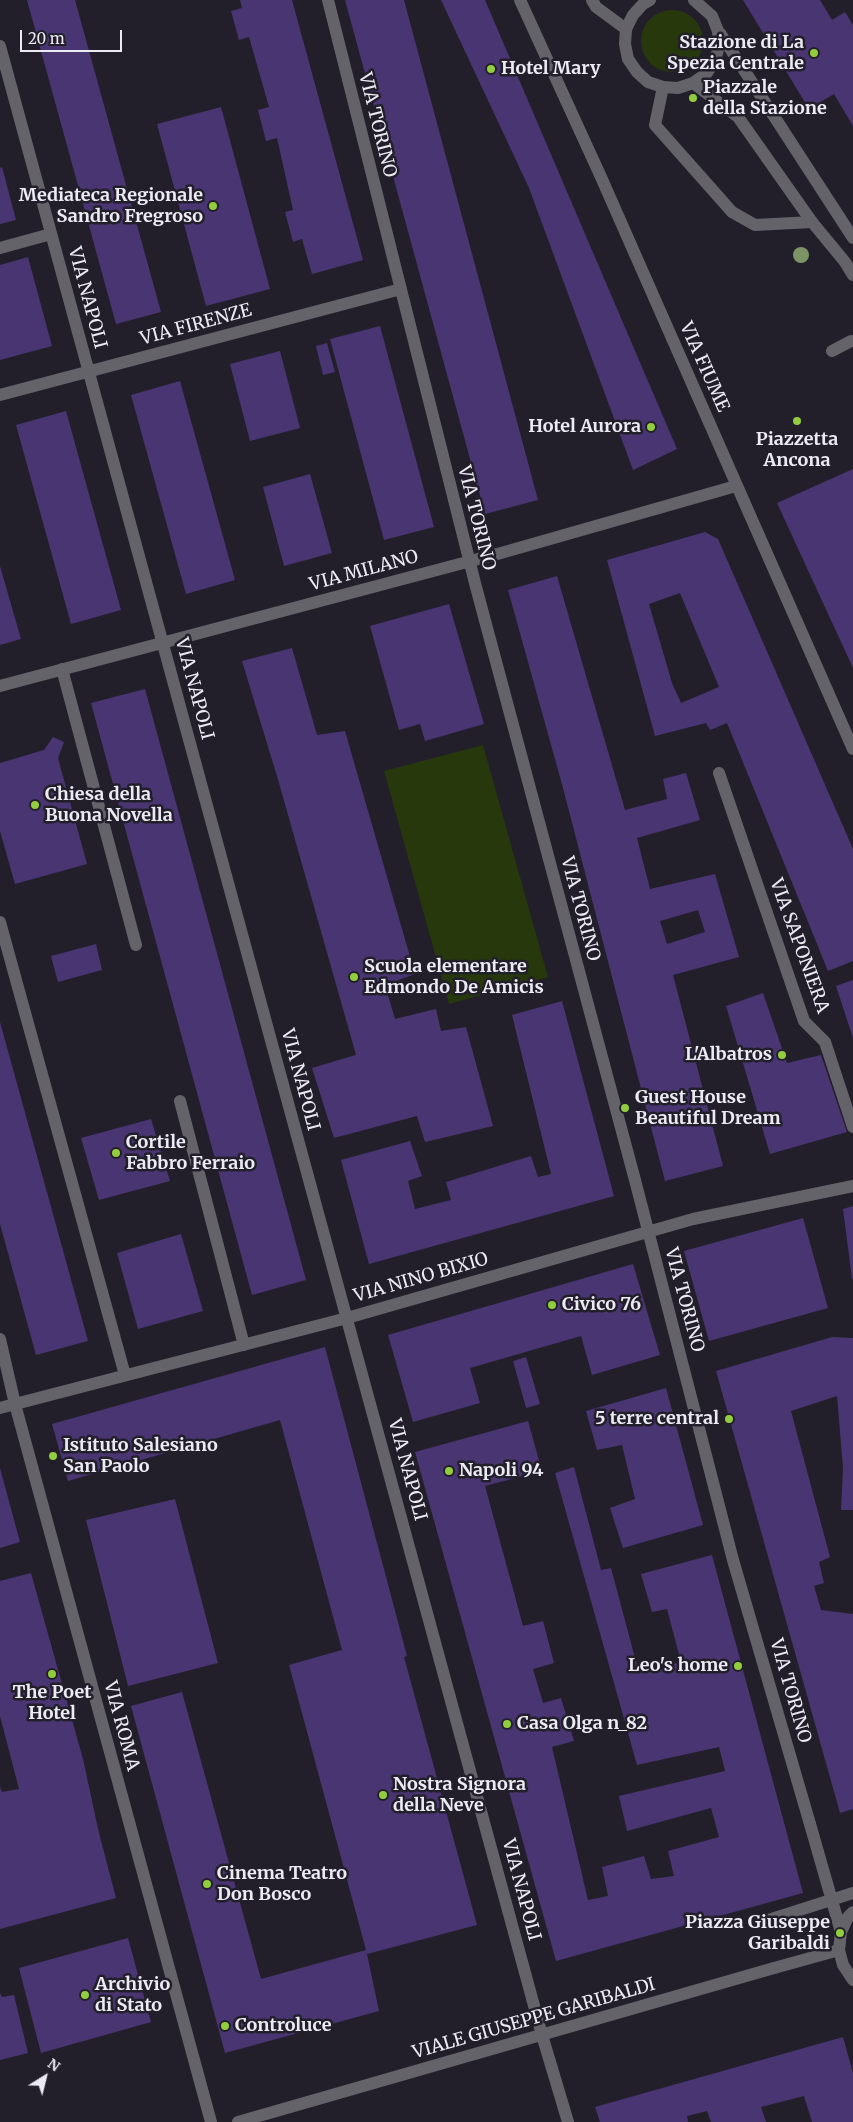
<!DOCTYPE html>
<html>
<head>
<meta charset="utf-8">
<style>
  body { margin:0 }
  #map { position:relative; width:853px; height:2122px; overflow:hidden; background:#221f2b; font-family:Merriweather,serif }
  canvas { display:block }
  .north { position:absolute; left:20px; top:2052px; width:50px; height:50px; -webkit-text-stroke:4px #221f2b; paint-order:stroke; rotate:36deg; font-size:14px; font-weight:700; line-height:20px; text-align:center; color:#ecebf3 }
  .north::after { content:''; display:block; margin:auto; width:18px; height:22px; background:#ecebf3; clip-path:polygon(50% 0,100% 100%,50% 72%,0 100%) }
  .scale { position:absolute; left:20px; top:30px; width:102px; height:22px; box-sizing:border-box; border:2px solid #ecebf3; border-top:0; padding-left:6px; font-size:15px; line-height:18px; white-space:nowrap; color:#ecebf3; -webkit-text-stroke:4px #221f2b; paint-order:stroke }
</style>
</head>
<body>
<div id="map">
<canvas width="853" height="2122"></canvas>
<div class="north">N</div>
<div class="scale">20 m</div>
</div>
<script>
const ctx = document.querySelector('canvas').getContext('2d');
ctx.lineJoin = 'round';
function paint(path, color) { ctx.fillStyle = color; ctx.fill(path, 'evenodd'); }
const shape = rows => new Path2D(rows.map(r => 'M' + r).join(''));
function strokePath(path, color, width, dash) { ctx.strokeStyle = color; ctx.lineWidth = width; ctx.lineCap = dash ? 'butt' : 'round'; ctx.setLineDash(dash || []); ctx.stroke(path); }
function write(font, color, halo, rows, align = 'center') {
  ctx.font = font + ' Merriweather,serif'; ctx.lineWidth = 5; ctx.setLineDash([]); ctx.textBaseline = 'middle'; ctx.strokeStyle = halo; ctx.fillStyle = color; for (const [text, x, y, turn = 0] of rows) {
    ctx.save(); ctx.translate(x, y); ctx.rotate((+turn || 0) * Math.PI / 180); ctx.textAlign = isNaN(turn) ? turn : align; if (halo) ctx.strokeText(text, 0, 0); ctx.fillText(text, 0, 0); ctx.restore();
  }
}
paint(shape([
  '641 41a31 31 0 1 1 62 0a31 31 0 1 1-62 0Z',
  [483,745,548,977,449,1004,384,771]
]), '#26380c');
paint(shape([
  [27,0,75,0,161,312,116,324],
  [240,0,292,0,363,260,312,274,302,239,293,242,285,212,293,210,277,138,266,141,258,110,269,107,249,37,239,40,231,11,242,8],
  [345,0,404,0,538,500,485,514],
  [441,0,485,0,677,449,633,470,529,188],
  [743,0,820,0,832,20,845,12,853,25,853,126,834,94,809,109],
  [221,107,270,289,206,306,157,124],
  [2,167,16,220,0,224,0,168],
  [28,257,52,346,0,360,0,265],
  [380,326,434,527,384,540,330,339],
  [327,343,335,372,323,375,316,346],
  [280,351,300,428,250,441,230,364],
  [180,381,235,580,186,594,131,395],
  [66,411,121,610,71,624,16,425],
  [853,469,853,668,777,503],
  [310,474,332,553,284,566,263,487],
  [705,532,718,539,853,849,853,961,828,971,727,723,710,730,706,723,655,736,607,560],
  [680,593,719,687,681,703,672,683,649,604],
  [0,566,21,639,0,645],
  [557,576,625,810,667,799,663,779,686,773,700,820,637,838,650,889,715,874,739,957,673,975,723,1166,665,1181,563,788,508,590],
  [698,910,705,932,667,944,660,921],
  [449,604,484,724,425,741,420,724,399,730,370,626],
  [292,648,317,735,345,731,415,974,385,985,395,1019,436,1009,441,1031,466,1027,493,1126,425,1142,417,1116,334,1138,312,1068,356,1055,279,783,242,661],
  [145,689,306,1280,252,1295,91,703],
  [53,737,64,742,58,758,87,864,15,884,0,831,0,763,44,750],
  [96,944,102,970,58,982,51,956],
  [853,980,853,1038,836,986],
  [763,993,787,1063,821,1055,847,1132,770,1154,726,1006],
  [562,1001,614,1196,369,1264,341,1160,410,1141,422,1176,408,1181,415,1209,451,1200,446,1182,531,1156,538,1177,551,1174,512,1015],
  [0,1022,88,1341,36,1355,0,1224],
  [151,1119,170,1181,99,1200,81,1138],
  [853,1206,853,1279,852,1279,843,1209],
  [803,1218,828,1308,709,1341,684,1251],
  [181,1234,203,1311,138,1329,117,1253],
  [633,1264,660,1355,592,1375,581,1336,470,1368,480,1403,413,1422,388,1335],
  [832,1337,853,1338,853,1510,841,1510,843,1468,837,1396,791,1411,830,1557,819,1562,824,1583,814,1586,821,1610,853,1614,853,1809,840,1813,716,1371],
  [325,1347,407,1656,404,1657,477,1925,367,1954,379,2011,225,2053,131,1706,182,1692,261,1979,366,1950,289,1665,342,1650,280,1420,68,1481,52,1424],
  [526,1357,540,1404,526,1408,513,1361],
  [666,1388,703,1525,623,1548,610,1508,635,1499,622,1445,597,1450,586,1411],
  [528,1421,542,1471,485,1486,523,1626,543,1621,554,1663,533,1669,543,1703,561,1698,574,1741,552,1747,588,1900,608,1896,602,1867,644,1856,651,1879,674,1876,668,1851,719,1837,711,1808,627,1831,619,1796,725,1771,719,1747,637,1765,555,1473,574,1467,601,1570,611,1568,639,1673,681,1662,667,1609,652,1612,641,1574,712,1555,803,1893,556,1961,415,1452],
  [0,1468,20,1542,0,1548],
  [175,1499,218,1663,128,1686,86,1520],
  [31,1573,83,1759,99,1833,116,1898,0,1929,0,1787,2,1792,19,1789,0,1716,0,1581],
  [128,1938,151,2022,41,2053,19,1968],
  [0,1993,2,1997,14,1995,28,2053,0,2060],
  [843,2037,853,2073,853,2122,812,2122,804,2096,761,2107,766,2122,711,2122,707,2111,687,2116,688,2122,600,2122,595,2107]
]), '#493571');
strokePath(shape([
  [592,0,596,7,626,29],
  [663,87,655,125,732,212,755,225,812,222],
  [832,351,851,341],
  [62,669,136,945],
  [0,922,125,1375],
  [180,1101,244,1345]
]), '#65636a', 12);
strokePath(shape([
  [810,1824,841,1932],
  [853,1912,848,1917,841,1932,839,1950,843,1965,853,1980],
  [759,1923,853,1893],
  [774,1968,839,1950]
]), '#65636a', 12);
strokePath(shape([
  [328,0,476,587,635,1180,733,1560,810,1824],
  [650,0,643,4,633,15,626,29,625,44,628,59,637,72,648,82,663,87,678,88,693,83,706,74,715,61,719,46,718,31,712,16,694,0],
  [720,33,853,238],
  [0,46,542,2035,568,2122],
  [693,83,738,117,812,222,845,262,853,275],
  [0,248,51,234],
  [0,395,401,289],
  [0,686,501,553,736,486],
  [719,773,804,1021,825,1042,853,1127],
  [0,1339,15,1404,211,2122],
  [0,1408,347,1318,693,1219,853,1186],
  [238,2122,774,1968]
]), '#65636a', 12);
strokePath(shape([
  [520,0,601,177,853,749]
]), '#65636a', 12);
ctx.fillStyle = '#7c9365';
for (const [x, y] of [
  [801,255]
]) { ctx.beginPath(); ctx.arc(x, y, 8, 0, 2 * Math.PI); ctx.fill(); }
for (const [x, y, r, color] of [
  [814,53,5,"#92cd3e"],
  [491,69,5,"#92cd3e"],
  [693,98,5,"#92cd3e"],
  [213,206,5,"#92cd3e"],
  [797,421,5,"#92cd3e"],
  [651,427,5,"#92cd3e"],
  [35,805,5,"#92cd3e"],
  [354,977,5,"#92cd3e"],
  [782,1055,5,"#92cd3e"],
  [625,1108,5,"#92cd3e"],
  [116,1153,5,"#92cd3e"],
  [552,1305,5,"#92cd3e"],
  [729,1419,5,"#92cd3e"],
  [53,1456,5,"#92cd3e"],
  [449,1471,5,"#92cd3e"],
  [738,1666,5,"#92cd3e"],
  [52,1674,5,"#92cd3e"],
  [507,1724,5,"#92cd3e"],
  [383,1795,5,"#92cd3e"],
  [207,1884,5,"#92cd3e"],
  [840,1933,5,"#92cd3e"],
  [85,1995,5,"#92cd3e"],
  [225,2026,5,"#92cd3e"]
]) { const dot = new Path2D(); dot.arc(x, y, r, 0, 2 * Math.PI); ctx.fillStyle = color; ctx.fill(dot); strokePath(dot, '#221f2b', 2); }
write('bold 18px', '#ecebf3', '#221f2b', [
  ["Stazione di La",804,43,"right"],
  ["Spezia Centrale",804,64,"right"],
  ["Hotel Mary",501,69],
  ["Piazzale",703,88],
  ["della Stazione",703,109],
  ["Mediateca Regionale",203,196,"right"],
  ["Sandro Fregroso",203,217,"right"],
  ["Hotel Aurora",641,427,"right"],
  ["Piazzetta",797,440,"center"],
  ["Ancona",797,461,"center"],
  ["Chiesa della",45,795],
  ["Buona Novella",45,816],
  ["Scuola elementare",364,967],
  ["Edmondo De Amicis",364,988],
  ["L'Albatros",772,1055,"right"],
  ["Guest House",635,1098],
  ["Beautiful Dream",635,1119],
  ["Cortile",126,1143],
  ["Fabbro Ferraio",126,1164],
  ["Civico 76",562,1305],
  ["5 terre central",719,1419,"right"],
  ["Istituto Salesiano",63,1446],
  ["San Paolo",63,1467],
  ["Napoli 94",459,1471],
  ["Leo's home",728,1666,"right"],
  ["The Poet",52,1693,"center"],
  ["Hotel",52,1714,"center"],
  ["Casa Olga n_82",517,1724],
  ["Nostra Signora",393,1785],
  ["della Neve",393,1806],
  ["Cinema Teatro",217,1874],
  ["Don Bosco",217,1895],
  ["Piazza Giuseppe",830,1923,"right"],
  ["Garibaldi",830,1944,"right"],
  ["Archivio",95,1985],
  ["di Stato",95,2006],
  ["Controluce",235,2026]
], 'left');
write('18px', '#ecebf3', '#221f2b', [
  ["VIA TORINO",377,125,76],
  ["VIA NAPOLI",87,298,75],
  ["VIA FIRENZE",196,325,-15],
  ["VIA FIUME",704,367,66],
  ["VIA TORINO",476,518,76],
  ["VIA MILANO",364,571,-15],
  ["VIA NAPOLI",194,689,75],
  ["VIA TORINO",580,909,75],
  ["VIA SAPONIERA",799,946,70],
  ["VIA NAPOLI",300,1080,75],
  ["VIA NINO BIXIO",421,1278,-16],
  ["VIA TORINO",684,1300,75],
  ["VIA NAPOLI",407,1470,75],
  ["VIA TORINO",790,1691,74],
  ["VIA ROMA",121,1726,75],
  ["VIA NAPOLI",521,1890,75],
  ["VIALE GIUSEPPE GARIBALDI",534,2019,-16]
]);
</script>
</body>
</html>
